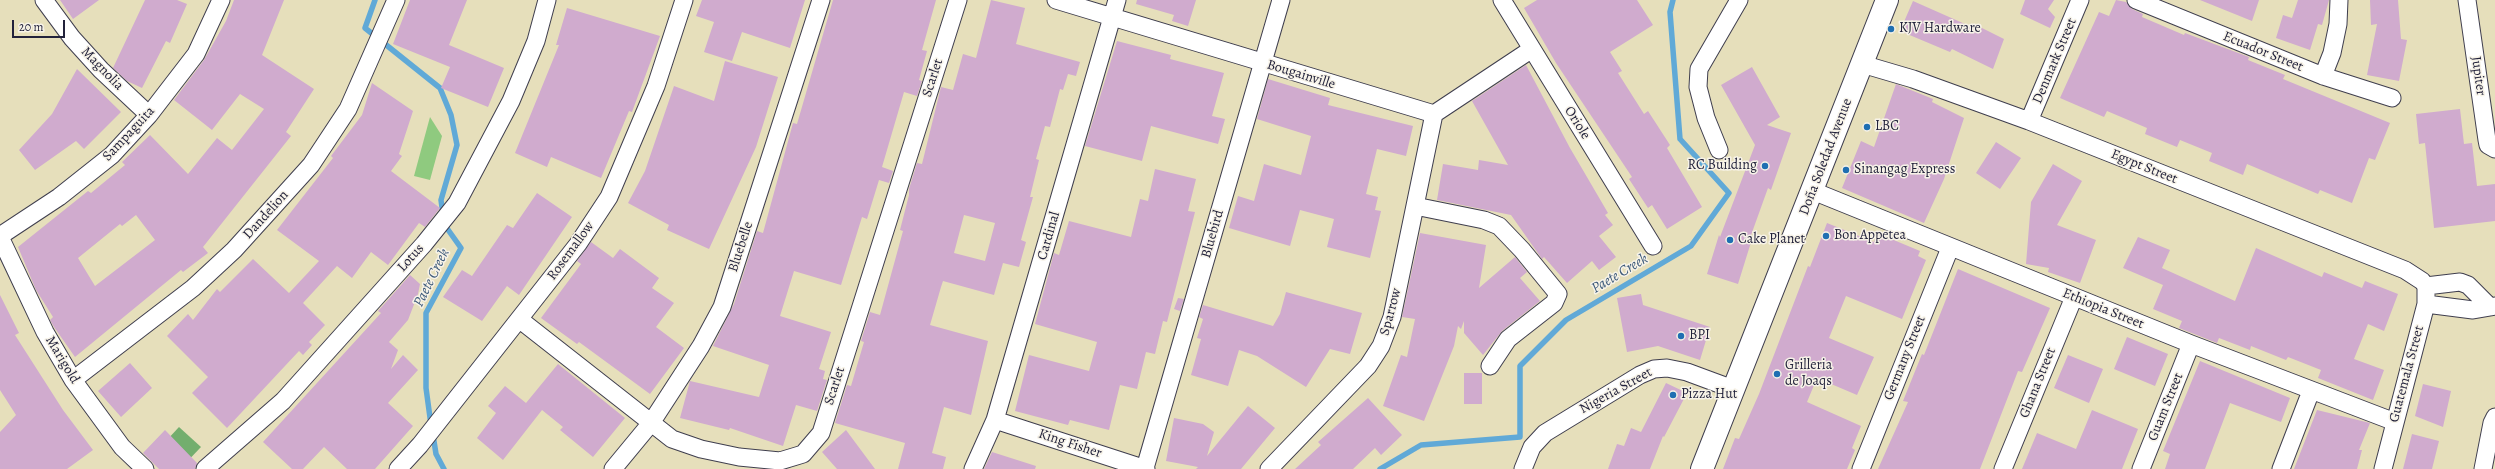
<!DOCTYPE html>
<html>
<head>
<meta charset="utf-8">
<style>
  body { margin:0 }
  #map { position:relative; width:2495px; height:469px; overflow:hidden; background:#e6dfbb; font-family:Alegreya,serif }
  canvas { display:block }
  .scale { position:absolute; left:12px; top:20px; width:53px; height:18px; box-sizing:border-box; border:2px solid #22223b; border-top:0; padding-left:5px; font-size:12px; line-height:14px; white-space:nowrap; color:#22223b; -webkit-text-stroke:3px #f7f3e8; paint-order:stroke }
</style>
</head>
<body>
<div id="map">
<canvas width="2495" height="469"></canvas>
<div class="scale">20 m</div>
</div>
<script>
const ctx = document.querySelector('canvas').getContext('2d');
ctx.lineJoin = 'round';
function paint(path, color) { ctx.fillStyle = color; ctx.fill(path, 'evenodd'); }
const shape = rows => new Path2D(rows.map(r => 'M' + r).join(''));
function strokePath(path, color, width, dash) { ctx.strokeStyle = color; ctx.lineWidth = width; ctx.lineCap = dash ? 'butt' : 'round'; ctx.setLineDash(dash || []); ctx.stroke(path); }
function write(font, color, halo, rows, align = 'center') {
  ctx.font = font + ' Alegreya,serif'; ctx.lineWidth = 3; ctx.setLineDash([]); ctx.textBaseline = 'middle'; ctx.strokeStyle = halo; ctx.fillStyle = color; for (const [text, x, y, turn = 0] of rows) {
    ctx.save(); ctx.translate(x, y); ctx.rotate((+turn || 0) * Math.PI / 180); ctx.textAlign = isNaN(turn) ? turn : align; if (halo) ctx.strokeText(text, 0, 0); ctx.fillText(text, 0, 0); ctx.restore();
  }
}
paint(shape([
  [430,117,442,136,430,180,414,176]
]), '#8fca7f');
paint(shape([
  [179,427,201,447,180,469,153,455]
]), '#73ae6e');
strokePath(shape([
  [375,0,365,28,440,88,451,115,457,145,441,200,443,215],
  [431,425,426,388,426,313,461,248,444,224],
  [433,435,436,454,444,469],
  [1380,469,1421,445,1520,437,1520,366,1566,320,1691,246,1729,193,1680,139,1670,12,1673,0]
]), '#60a9d7', 5.5);
paint(shape([
  [60,0,99,0,73,19],
  [145,0,177,0,187,4,170,43,166,41,142,88,127,81,113,68],
  [234,0,284,0,262,55,314,89,286,132,291,136,203,247,208,253,183,272,181,270,75,357,54,327,50,320,53,317,36,290,18,247,88,191,91,193,125,165,122,162,150,135,188,174,217,138,232,150,264,109,240,94,212,130,174,100,204,60,226,21],
  [136,215,155,240,95,286,78,258,120,224,122,226],
  [410,0,467,0,449,45,504,68,488,107,441,88,450,67,393,44],
  [702,0,805,0,790,48,742,32,732,61,704,52,714,22,696,16],
  [833,0,936,0,922,50,927,51,919,80,922,81,917,96,904,92,882,167,893,171,889,183,879,180,867,219,862,217,841,285,794,271,780,316,831,332,819,369,825,371,823,379,827,380,817,411,796,405,783,446,730,428,729,430,680,418,690,381,759,397,769,365,713,346,734,304,757,231,763,233,793,123,797,124],
  [991,0,1025,8,1016,44,1080,62,1076,76,1068,74,1063,90,1060,89,1050,127,1045,126,1036,159,1039,160,1030,197,1033,197,1021,240,1026,242,1019,267,1003,263,994,295,943,281,941,287,930,325,988,341,971,415,944,407,932,453,946,457,943,469,898,469,905,443,835,423,847,385,851,386,864,342,861,341,870,312,880,315,903,231,900,230,909,195,909,189,917,163,922,164,941,87,953,90,963,54,976,58],
  [964,215,995,223,985,261,954,253],
  [1137,0,1196,0,1188,26,1172,21,1174,15,1136,4],
  [1537,0,1637,0,1653,25,1610,52,1622,71,1618,73,1644,114,1648,111,1670,145,1667,148,1702,207,1667,229,1652,205,1648,208,1629,179,1632,177,1556,63,1524,8],
  [2025,0,2054,0,2048,9,2055,17,2050,28,2020,14],
  [2116,0,2126,2,2132,9,2143,14,2142,17,2184,35,2185,33,2249,57,2248,60,2285,75,2283,79,2390,123,2375,160,2369,158,2352,203,2320,190,2318,194,2247,164,2243,175,2209,161,2212,153,2180,140,2177,147,2145,134,2147,128,2107,111,2104,117,2060,98,2099,12,2109,16],
  [2200,0,2259,0,2252,21],
  [2298,0,2329,0,2322,25,2318,24,2310,50,2276,38,2283,15,2292,18],
  [2370,0,2398,0,2401,39,2407,40,2399,81,2367,75,2377,24,2371,25],
  [1913,1,1974,28,1976,25,2004,39,1993,69,1952,49,1950,52,1900,31],
  [567,8,660,36,632,112,629,111,601,178,551,157,547,167,515,153,559,45,556,45],
  [1117,41,1171,55,1170,59,1224,73,1212,116,1225,119,1218,144,1151,126,1142,161,1085,146],
  [725,61,778,77,756,147,709,249,667,230,669,225,628,203,645,171,674,86,714,101],
  [1526,65,1570,148,1608,213,1605,215,1613,225,1599,236,1616,257,1599,270,1592,261,1567,283,1544,257,1542,259,1511,215,1437,200,1443,164,1478,170,1479,160,1508,165,1472,101],
  [1752,67,1780,117,1767,125,1791,133,1771,190,1768,188,1750,238,1752,239,1738,284,1707,274,1719,235,1720,237,1755,145,1721,85],
  [77,69,121,112,84,149,76,141,35,170,19,150,52,114],
  [1268,79,1330,98,1328,105,1413,126,1406,156,1377,149,1366,194,1378,197,1375,210,1381,211,1370,258,1327,247,1334,219,1300,210,1290,246,1229,228,1238,196,1254,201,1264,164,1301,175,1311,136,1257,119],
  [372,83,413,111,399,154,402,156,391,171,440,208,425,227,419,223,388,265,371,252,352,278,337,266,303,303,325,325,309,342,312,345,303,355,299,351,227,428,192,393,208,377,167,336,188,314,193,320,217,289,220,292,253,259,289,293,319,261,277,230,333,158,331,156,362,115],
  [1896,84,1933,99,1932,102,1964,118,1944,179,1924,223,1842,188,1861,141,1874,147],
  [2460,109,2464,144,2472,143,2477,186,2495,184,2495,221,2434,228,2425,143,2419,144,2416,114],
  [1996,142,2021,158,2000,189,1976,173],
  [2053,164,2082,181,2057,225,2096,240,2080,283,2048,272,2049,268,2026,264,2031,202],
  [1155,169,1196,179,1188,211,1195,212,1167,322,1163,321,1155,354,1146,352,1137,389,1120,385,1109,430,1070,420,1068,425,1015,411,1029,355,1089,371,1097,342,1035,324,1054,253,1059,255,1069,221,1131,237,1140,199,1148,201],
  [537,193,572,217,519,295,507,286,482,321,443,297,462,270,472,276,507,225,513,228],
  [1827,223,1874,242,1877,233,1920,251,1918,256,1926,260,1902,319,1846,296,1829,338,1874,357,1857,395,1817,378,1807,402,1861,426,1852,448,1855,450,1847,469,1723,469,1735,438,1739,439,1759,394,1808,266,1810,267],
  [1420,233,1486,245,1479,288,1515,257,1527,272,1520,278,1540,301,1502,331,1483,355,1464,333,1464,321,1461,329,1458,326,1454,346,1424,421,1383,406,1401,355,1407,357,1415,319,1402,317],
  [2138,237,2170,250,2162,268,2235,301,2256,248,2322,277,2324,272,2362,288,2365,281,2398,294,2384,331,2368,324,2354,359,2384,370,2373,400,2318,378,2321,370,2288,357,2286,360,2251,346,2250,350,2219,338,2217,343,2179,328,2182,321,2153,309,2163,285,2123,268],
  [591,242,613,258,620,249,659,278,652,288,674,303,656,327,684,348,650,394,579,342,577,344,541,318,581,264,577,261],
  [1958,269,2050,308,2022,372,2018,371,1980,469,1878,469,1908,402,1903,401,1922,354,1924,355],
  [410,275,420,284,418,294,408,320,389,342,398,350,391,369,403,355,418,370,388,403,413,426,375,469,347,469,324,447,303,469,292,469,263,442,381,313,378,311],
  [1286,292,1362,313,1350,354,1330,349,1306,387,1257,356,1239,350,1228,386,1191,375,1201,339,1197,338,1203,319,1199,317,1203,305,1273,326,1280,314],
  [1641,294,1643,305,1710,327,1700,360,1658,346,1627,352,1617,298],
  [0,295,19,333,15,335,63,410,93,450,67,469,0,469,0,432,16,415,0,390],
  [1178,298,1184,299,1180,311,1174,309],
  [2127,337,2168,354,2155,386,2114,369],
  [2068,355,2103,369,2089,403,2054,388],
  [2200,361,2290,398,2281,422,2230,403,2205,469,2165,469,2170,454,2163,451],
  [130,363,152,388,121,417,98,391],
  [558,364,625,418,593,457,560,430,563,427,542,410,503,460,477,438,496,413,488,406,505,386,526,403],
  [1464,373,1482,373,1482,404,1464,404],
  [1666,383,1687,393,1664,437,1663,436,1650,469,1608,469,1617,444,1624,446,1631,428,1641,432],
  [2423,384,2451,391,2443,427,2415,416],
  [1368,398,1402,435,1381,455,1375,448,1353,469,1295,469,1321,445,1318,442],
  [1248,406,1275,428,1241,469,1196,469,1198,467,1166,461,1174,418,1203,424,1214,432,1207,456],
  [2092,410,2138,429,2122,469,2022,469,2037,433,2076,449],
  [2317,410,2370,423,2359,450,2362,450,2357,469,2294,469],
  [165,430,197,463,195,469,159,469,143,453],
  [846,430,875,469,837,469,822,452],
  [2412,434,2439,441,2432,469,2403,469],
  [992,452,1036,466,1035,469,984,469]
]), '#d0abce');
const street = shape([
  [44,0,72,38,101,70,149,115],
  [1056,0,1434,114,1532,49],
  [1502,0,1653,246],
  [2136,0,2323,76,2392,98],
  [2467,0,2487,140,2488,145,2495,149],
  [1862,64,1913,79,2029,121,2405,270,2422,281,2426,286,2426,304,2383,469],
  [2323,76,2332,53,2338,24,2339,0],
  [2029,121,2080,0],
  [1719,150,1706,118,1698,87,1699,69,1739,0],
  [1813,191,2191,344,2395,422],
  [1415,206,1484,220,1499,226,1522,250,1558,294,1554,303,1508,339,1490,366],
  [0,236,59,197,112,155,149,115,196,54,221,0],
  [0,237,45,332,73,380,122,447,145,469],
  [2426,286,2460,282,2468,285,2490,307],
  [2426,304,2473,310,2495,306],
  [519,319,672,439,701,449,739,457,780,461,803,454,821,433,958,0],
  [73,380,193,288,234,250,311,165,348,109,396,0],
  [995,420,1146,469],
  [1145,468,1281,0],
  [205,469,283,401,424,244,457,203,511,101,536,41,547,0],
  [398,469,420,445,578,244,609,197,656,86,684,0],
  [613,469,651,423,701,346,722,307,821,0],
  [973,469,995,420,1117,0],
  [1269,469,1368,366,1381,346,1392,317,1434,114],
  [1523,469,1532,447,1545,433,1640,375,1654,369,1667,368,1687,372,1733,389],
  [1861,469,1950,248],
  [2003,469,2074,297],
  [2141,469,2191,344],
  [2281,469,2311,391],
  [2483,469,2492,423,2495,417]
]);
const secondary = shape([
  [1702,469,1887,0]
]);
strokePath(street, '#3f3e4e', 19);
strokePath(secondary, '#3f3e4e', 24);
strokePath(street, '#fff', 17);
strokePath(secondary, '#fff', 22);
for (const [x, y, r, color] of [
  [1891,29,4,"#1f6fb2"],
  [1867,127,4,"#1f6fb2"],
  [1765,166,4,"#1f6fb2"],
  [1846,170,4,"#1f6fb2"],
  [1826,236,4,"#1f6fb2"],
  [1730,240,4,"#1f6fb2"],
  [1681,336,4,"#1f6fb2"],
  [1777,374,4,"#1f6fb2"],
  [1673,395,4,"#1f6fb2"]
]) { const dot = new Path2D(); dot.arc(x, y, r, 0, 2 * Math.PI); ctx.fillStyle = color; ctx.fill(dot); strokePath(dot, '#f7f3e8', 1.5); }
write('14px', '#22223b', '#f7f3e8', [
  ["KJV Hardware",1899,29],
  ["LBC",1875,127],
  ["RC Building",1757,166,"right"],
  ["Sinangag Express",1854,170],
  ["Bon Appetea",1834,236],
  ["Cake Planet",1738,240],
  ["BPI",1689,336],
  ["Grilleria",1785,366],
  ["de Joaqs",1785,382],
  ["Pizza Hut",1681,395]
], 'left');
write('14px', '#22223b', '#f7f3e8', [
  ["Ecuador Street",2263,52,22],
  ["Denmark Street",2055,61,-67],
  ["Magnolia",102,69,46],
  ["Bougainville",1301,75,17],
  ["Jupiter",2478,76,82],
  ["Scarlet",933,78,-72],
  ["Oriole",1577,123,58],
  ["Sampaguita",129,134,-47],
  ["Doña Soledad Avenue",1826,157,-69],
  ["Egypt Street",2144,167,22],
  ["Dandelion",266,215,-48],
  ["Bluebird",1213,234,-74],
  ["Cardinal",1049,236,-74],
  ["Bluebelle",741,247,-72],
  ["Rosemallow",571,251,-54],
  ["Lotus",411,258,-48],
  ["Ethiopia Street",2103,309,22],
  ["Sparrow",1391,312,-75],
  ["Germany Street",1905,358,-68],
  ["Marigold",62,360,59],
  ["Guatemala Street",2407,374,-75],
  ["Ghana Street",2038,383,-68],
  ["Scarlet",835,386,-72],
  ["Nigeria Street",1616,391,-29],
  ["Guam Street",2166,407,-68],
  ["King Fisher",1070,444,18]
]);
write('italic 15px', '#3b5879', '#f7f3e8', [
  ["Paete Creek",1620,274,-31],
  ["Paete Creek",432,278,-64]
]);
</script>
</body>
</html>
